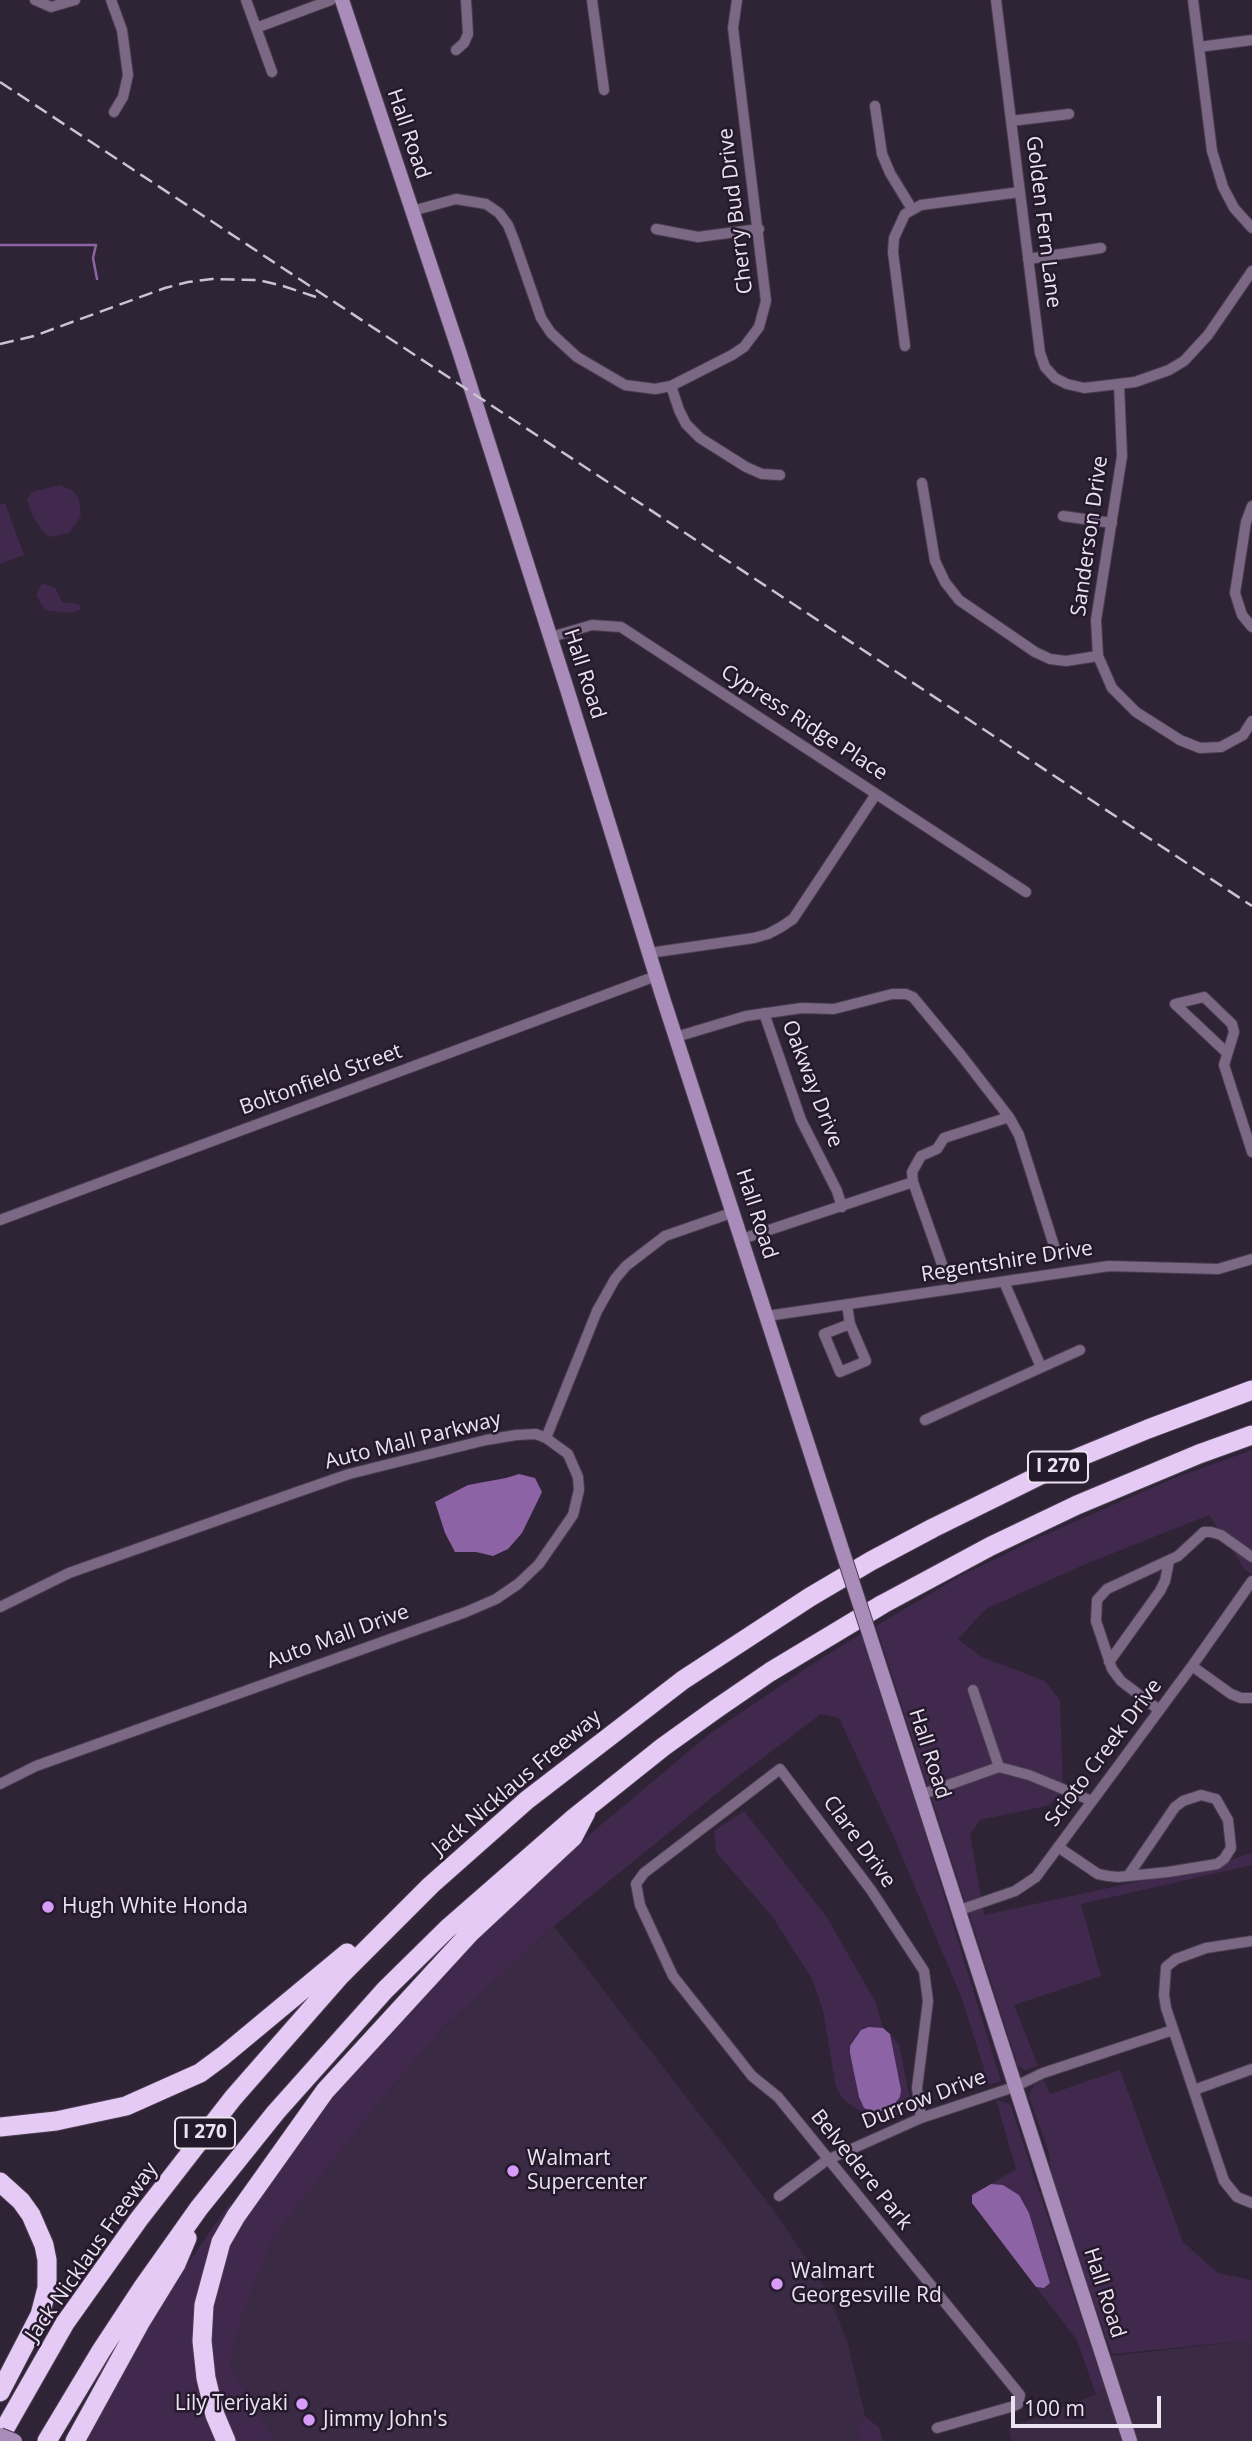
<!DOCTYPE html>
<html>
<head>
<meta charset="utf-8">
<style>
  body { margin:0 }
  #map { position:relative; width:1252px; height:2441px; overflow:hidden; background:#2f2336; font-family:"Open Sans",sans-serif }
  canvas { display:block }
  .scale { position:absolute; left:1011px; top:2396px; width:150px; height:32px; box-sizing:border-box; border:4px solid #ebe4f0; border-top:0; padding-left:9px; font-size:21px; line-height:24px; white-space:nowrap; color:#ebe4f0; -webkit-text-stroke:5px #25192c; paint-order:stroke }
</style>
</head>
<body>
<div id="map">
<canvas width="1252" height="2441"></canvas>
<div class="scale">100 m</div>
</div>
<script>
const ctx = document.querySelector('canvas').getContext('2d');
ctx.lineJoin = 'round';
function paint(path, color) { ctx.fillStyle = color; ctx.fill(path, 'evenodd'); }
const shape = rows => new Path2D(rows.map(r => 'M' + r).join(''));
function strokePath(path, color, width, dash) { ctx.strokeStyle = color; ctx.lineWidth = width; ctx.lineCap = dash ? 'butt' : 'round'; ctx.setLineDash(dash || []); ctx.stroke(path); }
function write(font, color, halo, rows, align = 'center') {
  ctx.font = font + ' "Open Sans",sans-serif'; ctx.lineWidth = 5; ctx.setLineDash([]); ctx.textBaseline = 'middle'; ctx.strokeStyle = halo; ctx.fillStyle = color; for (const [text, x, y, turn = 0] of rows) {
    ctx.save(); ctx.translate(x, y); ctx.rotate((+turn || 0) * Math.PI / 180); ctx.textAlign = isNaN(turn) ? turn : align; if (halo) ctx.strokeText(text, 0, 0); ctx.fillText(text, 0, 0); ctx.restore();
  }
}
paint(shape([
  [554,1926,776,2213,827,2290,848,2344,865,2416,859,2423,860,2441,275,2441,230,2365,242,2316,275,2235,381,2100,444,2027],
  [1252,2340,1252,2441,1012,2441,1008,2428,1105,2391,1095,2358]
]), '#3a2a43');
paint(shape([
  [60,485,72,490,79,498,81,516,69,533,49,537,42,530,33,517,27,500,32,492],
  [5,503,24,555,0,564,0,505],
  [45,584,55,588,62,602,78,604,81,607,80,610,68,613,45,610,36,595,41,585],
  [1252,1450,1252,1574,1245,1570,1209,1515,1081,1566,986,1609,958,1639,982,1657,1045,1681,1060,1700,1063,1790,1050,1805,980,1820,970,1834,984,1915,1214,1865,1252,1853,1252,1865,1081,1904,1101,1976,1014,2005,1038,2066,1025,2070,1018,2066,876,1626,960,1576,1042,1536,1174,1478],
  [861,1634,927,1840,1001,2081,989,2085,962,1999,893,1835,839,1718,821,1714,731,1782,554,1926,444,2027,381,2100,275,2235,242,2316,230,2365,275,2441,233,2441,212,2384,211,2299,236,2226,315,2116,506,1905,708,1735,817,1661],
  [744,1811,826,1916,875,2001,883,2028,869,2027,850,2046,859,2097,900,2097,890,2034,899,2045,911,2104,909,2109,872,2125,860,2111,843,2099,836,2087,823,2010,812,1979,772,1916,716,1852,714,1831],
  [1120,2070,1183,2242,1218,2273,1252,2280,1252,2340,1112,2354,1067,2228,1053,2182,1048,2150,1029,2097,1031,2090,1035,2084,1044,2080,1050,2094],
  [996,2100,1010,2104,1105,2390,1096,2395,1077,2340,1036,2287,1044,2288,1050,2283,1029,2213,1019,2195,1003,2185,991,2184,1016,2169],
  [232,2200,201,2291,220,2441,83,2441,159,2305],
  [865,2416,879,2428,883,2441,860,2441,859,2423]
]), '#40294c');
paint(shape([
  [519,1474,535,1478,542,1492,522,1533,508,1549,493,1556,476,1552,455,1552,445,1533,435,1502,468,1485,506,1478],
  [869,2027,883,2028,890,2034,901,2090,900,2097,892,2107,876,2113,864,2108,859,2097,850,2053,850,2046,861,2030],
  [991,2184,1003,2185,1019,2195,1029,2213,1050,2283,1044,2288,1036,2287,972,2203,972,2195]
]), '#8c63a4');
strokePath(shape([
  [0,245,96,245,93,258,97,279]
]), '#8c63a4', 2.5);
const street = shape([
  [35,0,51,7,75,0],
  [111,0,122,30,128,75,123,97,114,112],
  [246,0,272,72],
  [592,0,604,90],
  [996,0,1040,353,1045,367,1055,378,1067,384,1084,388,1135,382,1169,370,1184,361,1208,335,1252,271],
  [1193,0,1212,151,1223,187,1234,208,1252,228],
  [256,28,331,0],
  [1199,47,1252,40],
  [456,50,464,43,468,34,466,0],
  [875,106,882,154,890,173,912,209],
  [1011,121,1069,114],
  [412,211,456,199,486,204,499,213,508,225,514,240,541,318,551,333,577,357,625,385,655,389,671,386,732,355,744,347,759,327,766,301,733,28,737,0],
  [656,229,698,237,759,229],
  [1028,259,1101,248],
  [905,346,893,252,894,238,905,214,921,205,1020,192],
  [1119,385,1122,456,1096,620,1098,656,1112,688,1136,712,1180,740,1200,748,1221,747,1243,735,1252,721],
  [671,386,679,410,686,424,700,438,746,467,762,474,780,475],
  [922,483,935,561,945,582,959,600,1035,652,1050,659,1066,661,1098,656],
  [1252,506,1246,522,1235,593,1242,615,1252,627],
  [1063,516,1112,523],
  [551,637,592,625,621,627,1026,892],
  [649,953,754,938,768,934,781,927,793,919,801,907,876,794],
  [764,1013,801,1120,837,1191,842,1207],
  [676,1037,746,1016,802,1008,834,1009,892,994,906,994,913,997,961,1055,1009,1117,1019,1135,1056,1252],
  [1227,1053,1175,1004,1204,997,1232,1024,1234,1032,1224,1065,1252,1152],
  [0,1220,656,976],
  [742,1239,913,1182],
  [944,1270,913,1182,912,1172,921,1156,937,1149,944,1138,1009,1117],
  [1004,1282,1041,1367],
  [847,1305,850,1324,866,1361,840,1372,824,1334,850,1324],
  [767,1316,1109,1266,1218,1269,1252,1259],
  [925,1420,1080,1350],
  [546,1438,597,1311,615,1279,626,1266,665,1236,734,1212],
  [0,1607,69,1573,283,1497,349,1474,486,1440,516,1435,536,1434,546,1438,568,1454,578,1477,579,1490,573,1515,539,1564,518,1584,496,1599,466,1612,36,1766,0,1784],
  [1109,1662,1160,1591,1165,1581,1169,1561],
  [1192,1666,1231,1694,1241,1698,1252,1698],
  [973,1690,999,1767,1029,1775,1092,1801],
  [1159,1710,1121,1681,1112,1669,1096,1621,1097,1600,1107,1589,1178,1556,1204,1532,1211,1532,1221,1535,1252,1557],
  [920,1795,999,1767],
  [1058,1847,1098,1874,1108,1876,1118,1877,1168,1872,1217,1864,1224,1859,1231,1848,1228,1820,1216,1799,1201,1795,1183,1801,1175,1807,1128,1876],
  [957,1911,1015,1891,1036,1877,1192,1666,1252,1581],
  [1252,1941,1206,1948,1176,1959,1166,1967,1164,1995,1166,2008,1224,2181,1237,2197,1252,2203],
  [1194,2090,1252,2069],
  [921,2118,917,2088,928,2001,924,1971,871,1890,780,1769,644,1873,636,1884,640,1905,673,1976,752,2076,778,2097,1020,2395,1018,2404,1014,2406,937,2428],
  [779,2196,827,2160,921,2118,1014,2087,1043,2073,1173,2030]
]);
const secondary = shape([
  [342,0,460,354,567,689,662,995,835,1528],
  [876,1655,1130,2441]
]);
const highway = shape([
  [0,2127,56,2121,126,2106,200,2073,223,2056,347,1953],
  [0,2182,21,2201,31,2215,44,2245,47,2260,47,2288,40,2315,0,2392],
  [0,2437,65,2323,139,2219,233,2098,340,1976,431,1885,527,1800,683,1680,810,1597,871,1561,933,1528,1065,1463,1148,1429,1252,1390],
  [47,2441,101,2351,143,2287,199,2208,276,2112,385,1990,447,1929,574,1818,663,1747,716,1709,770,1672,883,1604,991,1546,1077,1505,1199,1454,1252,1435],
  [75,2441,141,2321,176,2264,187,2238],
  [226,2441,215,2415,206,2378,202,2341,204,2305,221,2242,236,2216,325,2091,470,1933,573,1837,586,1812]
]);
strokePath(street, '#493e50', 12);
strokePath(secondary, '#493e50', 16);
strokePath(highway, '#493e50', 21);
strokePath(street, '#7a6885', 10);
strokePath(secondary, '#a98cba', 14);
strokePath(highway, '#e5caf5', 19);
strokePath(shape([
  [0,82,1252,906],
  [0,344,34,336,165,288,188,282,212,279,258,280,283,286,316,297]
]), '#cbc3d1', 2.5, [14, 7]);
const secondaryBridge = shape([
  [835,1528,876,1655],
  [0,2435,15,2441]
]);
strokePath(secondaryBridge, '#493e50', 16, []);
strokePath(secondaryBridge, '#a98cba', 14);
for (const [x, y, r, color] of [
  [48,1907,7,"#d79bf9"],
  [513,2171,7,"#d79bf9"],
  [777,2284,7,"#d79bf9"],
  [302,2404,7,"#d79bf9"],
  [309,2420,7,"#d79bf9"]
]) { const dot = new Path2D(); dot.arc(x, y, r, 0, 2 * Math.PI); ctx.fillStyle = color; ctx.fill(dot); strokePath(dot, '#25192c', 2.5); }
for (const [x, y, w] of [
  [1058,1467,60],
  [205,2133,60]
]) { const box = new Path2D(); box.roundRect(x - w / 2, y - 15.5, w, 31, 5); ctx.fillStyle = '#25192c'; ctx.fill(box); strokePath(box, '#ebe4f0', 2); }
write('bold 19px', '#ebe4f0', null, [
  ["I 270",1058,1467],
  ["I 270",205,2133]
]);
write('21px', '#ebe4f0', '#25192c', [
  ["Hall Road",408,134,71],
  ["Cherry Bud Drive",736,211,-97],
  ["Golden Fern Lane",1043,222,83],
  ["Sanderson Drive",1090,536,-82],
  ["Hall Road",584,674,72],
  ["Cypress Ridge Place",804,723,33],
  ["Boltonfield Street",321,1080,-20],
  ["Oakway Drive",812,1084,69],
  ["Hall Road",756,1214,72],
  ["Regentshire Drive",1007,1262,-9],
  ["Auto Mall Parkway",413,1441,-14],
  ["Auto Mall Drive",338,1637,-20],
  ["Scioto Creek Drive",1104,1753,-53],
  ["Hall Road",929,1754,72],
  ["Jack Nicklaus Freeway",517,1783,-40],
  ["Clare Drive",859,1842,54],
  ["Durrow Drive",924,2100,-21],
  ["Belvedere Park",861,2170,51],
  ["Jack Nicklaus Freeway",92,2252,-55],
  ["Hall Road",1104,2293,72]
]);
write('21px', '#ebe4f0', '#25192c', [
  ["Hugh White Honda",62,1907],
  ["Walmart",527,2159],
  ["Supercenter",527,2183],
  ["Walmart",791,2272],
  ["Georgesville Rd",791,2296],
  ["Lily Teriyaki",288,2404,"right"],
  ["Jimmy John's",323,2420]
], 'left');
</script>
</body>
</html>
